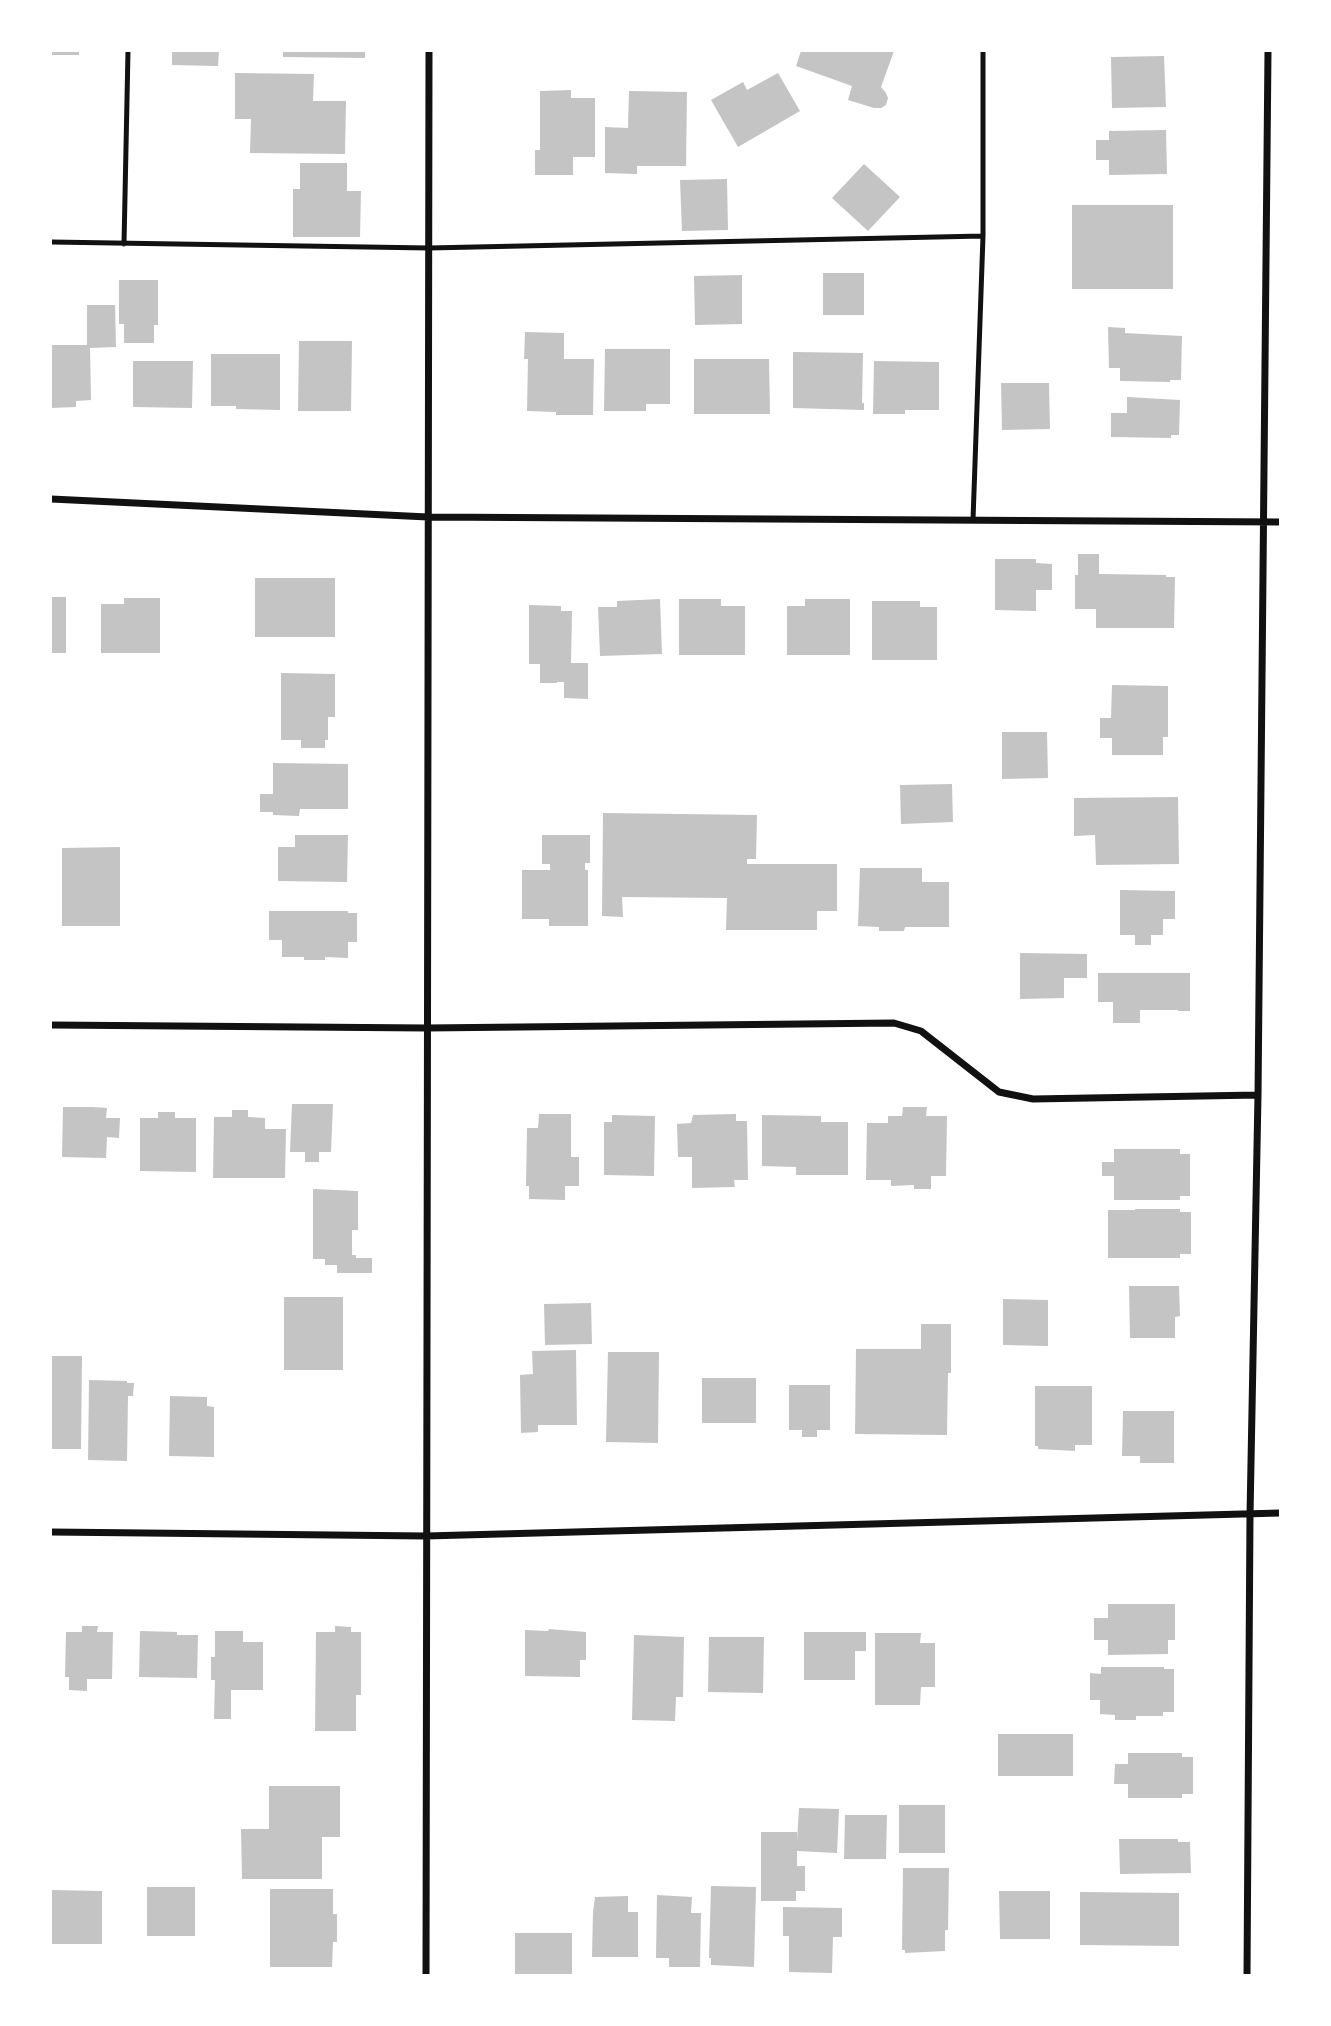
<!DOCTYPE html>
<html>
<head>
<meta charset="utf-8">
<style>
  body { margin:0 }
  #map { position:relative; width:1331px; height:2026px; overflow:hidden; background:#fff; font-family:Commissioner,sans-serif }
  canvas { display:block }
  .frame { position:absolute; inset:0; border:52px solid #fff; pointer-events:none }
</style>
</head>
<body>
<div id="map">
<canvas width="1331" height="2026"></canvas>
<div class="frame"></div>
</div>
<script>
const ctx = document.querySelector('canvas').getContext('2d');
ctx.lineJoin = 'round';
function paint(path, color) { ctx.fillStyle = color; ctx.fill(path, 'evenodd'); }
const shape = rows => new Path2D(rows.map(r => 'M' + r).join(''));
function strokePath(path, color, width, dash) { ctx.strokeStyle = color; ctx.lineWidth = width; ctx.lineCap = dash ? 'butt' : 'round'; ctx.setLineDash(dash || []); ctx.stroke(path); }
paint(shape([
  [51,51,79,51,79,55,51,55],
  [172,51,219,51,218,66,172,65],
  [283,51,365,51,365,58,283,57],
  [801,51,894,51,881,87,886,93,888,98,886,105,881,108,874,108,848,100,852,86,796,66],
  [1164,56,1166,107,1112,108,1111,57],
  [235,73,314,74,313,101,346,101,345,154,250,153,251,119,235,119],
  [778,73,800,111,738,147,711,100,743,82,747,90],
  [571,90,571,98,595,98,595,157,573,157,573,175,535,175,535,150,540,150,540,91],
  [629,91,687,92,686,166,637,166,637,174,605,173,605,127,628,128],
  [1166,130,1167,174,1109,175,1109,160,1096,160,1096,140,1109,140,1109,131],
  [300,163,347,163,347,191,361,191,360,237,293,237,293,189,300,189],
  [864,164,900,197,868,231,832,198],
  [727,179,728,230,682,231,680,180],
  [1072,205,1173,205,1173,289,1072,289],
  [823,273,864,273,864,315,823,315],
  [742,275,742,324,695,325,694,276],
  [119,280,158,280,158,325,154,325,154,343,124,343,124,324,119,324],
  [87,305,115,305,116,347,90,348,91,400,76,401,76,407,51,408,51,345,87,345],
  [1108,327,1125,328,1125,333,1182,336,1181,380,1170,380,1170,382,1120,381,1120,368,1109,368],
  [525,332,564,333,564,359,594,359,593,415,556,415,556,412,527,411,528,359,524,359],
  [299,341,352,341,351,411,298,411],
  [605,349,670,349,670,404,646,404,646,411,604,411],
  [793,352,863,353,862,403,864,403,864,410,793,408],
  [211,354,280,354,280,410,236,409,236,406,211,406],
  [694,359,769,359,770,414,694,414],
  [133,361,193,361,192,408,133,407],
  [874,361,939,362,939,410,905,410,905,414,873,414],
  [1001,383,1049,383,1050,429,1002,430],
  [1127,397,1180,400,1179,435,1171,435,1171,438,1111,437,1111,413,1127,413],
  [1078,554,1099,554,1099,574,1166,575,1166,577,1175,577,1174,628,1096,628,1096,609,1075,609,1075,575,1078,575],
  [995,559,1036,559,1036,563,1052,564,1052,590,1036,590,1036,611,995,610],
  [255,578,335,578,335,637,255,637],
  [51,597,66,597,66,653,51,653],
  [124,598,160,598,160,653,101,653,101,604,124,604],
  [660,599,662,654,600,656,598,607,617,607,617,601],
  [679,599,721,599,721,606,745,606,745,655,679,655],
  [805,599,850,599,850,655,787,655,787,606,805,606],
  [872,601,920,601,920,607,937,607,937,660,872,660],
  [529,605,561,606,561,611,572,611,571,663,588,663,588,699,564,698,564,682,557,682,557,683,540,683,540,664,529,664],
  [281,673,335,674,335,717,328,717,328,740,325,740,325,748,301,748,301,740,281,740],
  [1112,685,1168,686,1168,737,1163,737,1163,755,1112,755,1112,738,1100,738,1100,718,1111,718],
  [1002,732,1047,732,1048,778,1002,779],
  [273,763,348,764,348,809,300,809,299,816,273,815,273,812,260,812,260,794,273,794],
  [952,784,953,822,901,824,900,785],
  [1178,797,1179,864,1096,865,1095,835,1074,836,1074,798],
  [603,813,757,815,756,859,747,859,747,864,837,864,837,911,817,911,817,930,726,930,727,898,622,897,623,917,602,916],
  [295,835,348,835,347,882,278,881,278,847,295,847],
  [542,835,590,835,590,863,585,863,585,870,588,870,588,926,549,926,549,919,522,919,522,870,550,870,550,864,542,864],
  [120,847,120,926,62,926,62,848],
  [860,868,922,868,922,882,949,882,949,927,905,927,904,931,879,931,879,927,858,926],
  [1120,890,1175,891,1175,919,1163,919,1163,935,1151,935,1151,945,1135,945,1135,935,1120,935],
  [269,911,348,911,348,913,357,913,357,942,348,942,348,958,325,957,325,960,304,960,304,957,282,957,282,940,269,940],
  [1020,953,1087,954,1087,978,1064,978,1064,998,1020,999],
  [1098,973,1190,973,1190,1011,1178,1011,1178,1010,1140,1010,1140,1023,1113,1023,1113,1002,1098,1002],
  [292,1104,333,1104,331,1152,319,1152,319,1162,305,1162,305,1152,290,1152],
  [63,1107,92,1107,107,1108,106,1118,120,1118,119,1138,107,1137,106,1158,62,1157],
  [903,1107,927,1107,926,1116,947,1116,946,1176,931,1176,931,1189,914,1189,914,1185,891,1186,891,1180,866,1180,867,1123,888,1123,888,1116,902,1116],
  [232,1110,248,1110,248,1117,265,1118,265,1129,286,1129,285,1178,213,1178,214,1117,232,1117],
  [158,1112,175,1112,175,1118,196,1118,196,1172,140,1171,140,1118,158,1118],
  [539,1114,571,1114,571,1157,579,1157,579,1186,565,1186,565,1200,529,1199,529,1186,526,1186,527,1128,538,1128],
  [736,1114,736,1121,747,1121,748,1180,734,1180,735,1187,692,1188,692,1157,678,1157,677,1124,691,1123,693,1115],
  [612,1115,655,1116,654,1176,604,1175,604,1122,612,1122],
  [762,1115,821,1116,821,1122,848,1122,848,1175,796,1175,796,1167,762,1166],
  [1114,1149,1180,1149,1180,1154,1190,1154,1190,1196,1180,1196,1180,1200,1114,1200,1114,1176,1102,1176,1102,1162,1114,1162],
  [313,1189,358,1191,358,1230,352,1230,352,1255,356,1255,356,1258,372,1258,372,1273,337,1273,337,1265,325,1265,325,1259,313,1259],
  [1135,1209,1180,1209,1180,1212,1191,1212,1191,1254,1180,1254,1180,1258,1108,1258,1108,1210,1135,1210],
  [1129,1286,1179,1286,1180,1316,1175,1317,1175,1338,1130,1338],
  [284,1297,343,1297,343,1370,284,1370],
  [1003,1299,1048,1300,1048,1346,1003,1345],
  [591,1303,592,1344,545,1345,544,1304],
  [921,1324,951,1324,951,1373,948,1373,947,1435,855,1434,856,1349,921,1349],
  [576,1350,577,1425,538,1425,538,1432,521,1433,520,1375,533,1374,532,1351],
  [608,1352,659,1352,658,1443,606,1442],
  [51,1356,82,1356,81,1449,51,1449],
  [702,1378,756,1378,756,1423,702,1423],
  [89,1380,127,1381,127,1383,134,1383,133,1396,128,1396,127,1461,88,1460],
  [789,1385,830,1385,830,1430,817,1430,817,1437,802,1437,802,1430,789,1430],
  [1035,1386,1092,1386,1092,1445,1075,1445,1075,1451,1038,1449,1038,1446,1035,1446],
  [170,1396,207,1397,207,1406,214,1407,214,1457,169,1456],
  [1123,1411,1174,1411,1174,1463,1140,1463,1140,1456,1122,1456],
  [1108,1604,1175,1604,1175,1640,1168,1640,1168,1654,1108,1655,1108,1640,1094,1640,1094,1618,1108,1618],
  [82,1626,98,1626,97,1632,113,1632,112,1679,87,1679,87,1691,69,1690,69,1677,65,1677,66,1632,82,1632],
  [335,1626,351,1627,351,1632,361,1632,361,1695,356,1695,356,1731,315,1731,316,1632,335,1632],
  [549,1629,586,1632,586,1660,580,1660,580,1677,525,1676,525,1630,548,1631],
  [140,1631,177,1632,177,1635,198,1635,197,1678,139,1677],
  [215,1631,243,1631,243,1642,263,1642,263,1690,231,1690,231,1719,214,1719,215,1680,211,1680,211,1657,215,1657],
  [804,1632,866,1632,866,1651,855,1651,855,1680,804,1680],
  [875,1633,921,1633,920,1643,935,1643,935,1687,921,1687,920,1705,875,1705],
  [634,1635,684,1637,683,1697,676,1697,675,1721,632,1720],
  [709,1637,764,1637,763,1693,708,1692],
  [1101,1667,1164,1667,1164,1669,1174,1669,1174,1712,1163,1712,1163,1716,1136,1716,1136,1720,1115,1720,1115,1715,1100,1714,1100,1700,1090,1700,1090,1673,1101,1674],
  [998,1734,1073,1734,1073,1776,998,1776],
  [1128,1753,1182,1753,1182,1757,1193,1757,1193,1794,1182,1794,1182,1798,1128,1798,1128,1784,1114,1784,1115,1764,1128,1764],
  [269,1786,340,1786,340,1837,322,1837,322,1879,242,1879,241,1829,269,1829],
  [899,1805,945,1805,945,1853,899,1853],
  [799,1808,839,1809,837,1853,797,1851,797,1866,805,1866,805,1891,796,1891,796,1901,761,1901,761,1832,797,1832,797,1841],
  [845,1815,887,1815,886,1859,844,1859],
  [1119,1839,1178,1839,1178,1842,1190,1842,1191,1873,1120,1874],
  [903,1868,949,1868,948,1930,945,1930,945,1951,905,1953,905,1950,902,1950],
  [711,1886,756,1887,754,1967,711,1965,711,1958,709,1958],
  [147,1887,195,1887,195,1936,147,1936],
  [270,1889,333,1889,333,1914,337,1914,337,1942,333,1942,332,1967,270,1967],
  [51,1890,102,1891,102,1944,51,1944],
  [999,1891,1050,1891,1050,1939,1000,1939],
  [1080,1892,1179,1893,1179,1946,1080,1945],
  [657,1895,692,1897,691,1913,701,1913,700,1967,669,1967,669,1958,656,1958],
  [628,1896,628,1912,638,1912,638,1957,592,1957,593,1912,595,1897],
  [783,1907,842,1908,842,1937,833,1937,832,1973,789,1972,789,1936,783,1936],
  [515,1933,572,1933,572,1975,515,1975]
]), '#c4c4c4');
strokePath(shape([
  [51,242,429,248,983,236],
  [124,244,128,51],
  [973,520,983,236,983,51]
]), '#111', 5);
strokePath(shape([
  [51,499,428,517,1280,522],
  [51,1025,427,1028,894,1023,921,1031,999,1092,1033,1099,1258,1095],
  [51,1532,426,1536,1280,1513],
  [426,1975,429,51],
  [1247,1975,1250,1515,1258,1095,1268,51]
]), '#111', 7);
</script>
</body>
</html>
